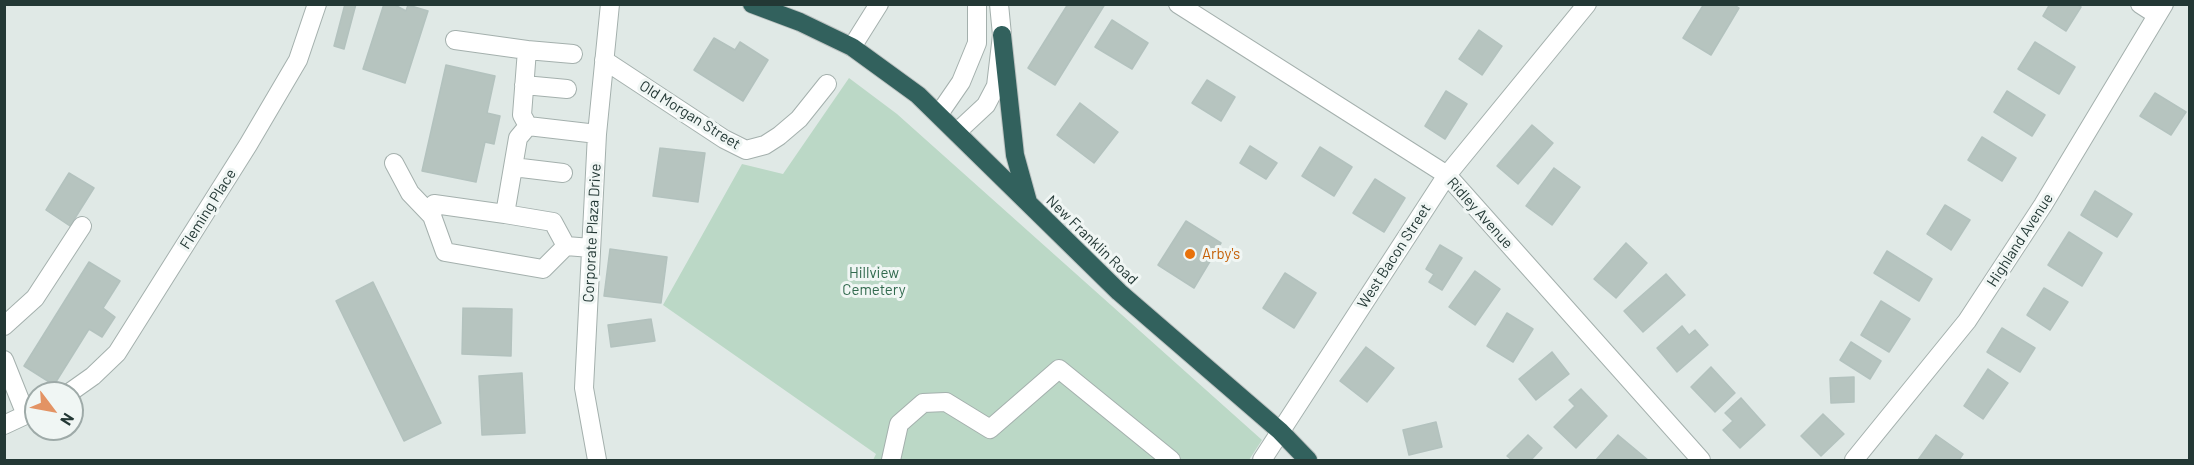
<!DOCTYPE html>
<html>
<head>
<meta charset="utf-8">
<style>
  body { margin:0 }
  #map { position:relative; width:2194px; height:465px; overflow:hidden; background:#e0e9e6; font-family:Barlow,sans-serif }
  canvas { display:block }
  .frame { position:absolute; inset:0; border:6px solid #233835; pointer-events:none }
  .north { position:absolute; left:24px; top:381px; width:60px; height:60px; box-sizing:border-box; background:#f0f6f4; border:2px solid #9eaaa8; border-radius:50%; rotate:122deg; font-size:16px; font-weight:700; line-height:24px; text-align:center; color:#233835 }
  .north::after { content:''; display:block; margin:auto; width:21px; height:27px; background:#e39364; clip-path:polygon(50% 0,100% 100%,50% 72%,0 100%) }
</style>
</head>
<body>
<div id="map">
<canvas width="2194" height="465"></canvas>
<div class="frame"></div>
<div class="north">N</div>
</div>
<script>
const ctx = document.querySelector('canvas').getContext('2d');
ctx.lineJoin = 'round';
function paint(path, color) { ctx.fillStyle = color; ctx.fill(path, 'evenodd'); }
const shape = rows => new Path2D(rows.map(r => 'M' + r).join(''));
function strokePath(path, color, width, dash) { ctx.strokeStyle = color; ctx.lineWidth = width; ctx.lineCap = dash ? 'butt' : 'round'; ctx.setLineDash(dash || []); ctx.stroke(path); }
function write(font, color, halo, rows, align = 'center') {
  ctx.font = font + ' Barlow,sans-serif'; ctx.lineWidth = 6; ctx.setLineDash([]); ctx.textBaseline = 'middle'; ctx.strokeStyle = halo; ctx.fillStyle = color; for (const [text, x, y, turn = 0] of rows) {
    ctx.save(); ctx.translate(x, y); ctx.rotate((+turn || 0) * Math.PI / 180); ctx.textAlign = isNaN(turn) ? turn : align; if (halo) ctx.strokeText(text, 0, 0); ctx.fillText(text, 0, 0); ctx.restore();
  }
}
paint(shape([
  [849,78,897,114,1262,440,1249,460,873,460,876,454,663,305,742,164,783,174]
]), '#bbd8c6');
const building = shape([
  [345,4,356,4,344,49,334,46,345,4],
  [384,4,393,4,406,11,408,5,428,11,405,83,363,69,384,4],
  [1068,4,1105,4,1055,85,1028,68,1068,4],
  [1704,4,1733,4,1739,8,1711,55,1683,38,1704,4],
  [2050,4,2076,4,2081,7,2066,31,2043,16,2050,4],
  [1112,20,1148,43,1132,69,1095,47,1112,20],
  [1479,30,1502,46,1482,75,1459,59,1479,30],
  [714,38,735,50,740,42,768,60,743,101,694,70,714,38],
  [2035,42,2075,67,2059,94,2018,69,2035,42],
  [446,65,495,76,487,113,500,116,494,144,485,142,476,182,422,171,446,65],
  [1207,80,1235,97,1221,121,1192,103,1207,80],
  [1446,91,1467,104,1445,139,1425,126,1446,91],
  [2007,91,2045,115,2032,136,1994,112,2007,91],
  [2155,93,2186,112,2171,135,2140,116,2155,93],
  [1080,103,1118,132,1094,163,1057,135,1080,103],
  [1532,125,1553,143,1518,184,1497,166,1532,125],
  [1982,137,2016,158,2002,181,1968,160,1982,137],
  [1250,146,1277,163,1266,179,1240,163,1250,146],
  [1320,147,1352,167,1334,196,1302,176,1320,147],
  [660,148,705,153,698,202,653,196,660,148],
  [1554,168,1580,187,1552,225,1526,206,1554,168],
  [69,173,94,188,70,226,46,210,69,173],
  [1375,179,1405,198,1384,232,1353,213,1375,179],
  [2095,191,2132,214,2117,237,2081,215,2095,191],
  [1945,205,1970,220,1951,250,1927,234,1945,205],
  [1186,221,1221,243,1194,288,1158,265,1186,221],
  [2069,232,2102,253,2082,286,2048,265,2069,232],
  [1626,243,1647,263,1616,298,1594,279,1626,243],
  [1440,245,1462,258,1442,290,1429,282,1434,274,1426,269,1440,245],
  [610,249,667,257,661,303,604,296,610,249],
  [1887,251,1932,279,1919,301,1874,273,1887,251],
  [89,262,120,281,103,308,115,317,102,337,89,329,54,385,24,366,89,262],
  [1475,271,1500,289,1475,325,1449,307,1475,271],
  [1285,273,1316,293,1294,328,1263,308,1285,273],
  [1666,274,1685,295,1643,332,1624,311,1666,274],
  [373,282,441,423,404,441,336,301,373,282],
  [2044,288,2068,302,2050,330,2027,315,2044,288],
  [1881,301,1910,319,1889,352,1861,335,1881,301],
  [463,308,512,309,511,356,462,354,463,308],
  [1507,313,1533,329,1513,362,1487,346,1507,313],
  [651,319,655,341,611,347,608,325,651,319],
  [1682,326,1689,335,1695,330,1708,345,1677,372,1657,348,1682,326],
  [2002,328,2035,348,2020,372,1987,352,2002,328],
  [1851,342,1881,361,1870,379,1840,360,1851,342],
  [1366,347,1394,368,1367,402,1340,381,1366,347],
  [1552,352,1569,374,1536,400,1519,379,1552,352],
  [1711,367,1735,393,1715,412,1691,387,1711,367],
  [1988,369,2008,383,1983,419,1964,406,1988,369],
  [522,373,525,433,482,435,479,376,522,373],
  [1854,377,1854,402,1831,403,1830,378,1854,377],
  [1581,389,1607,416,1576,448,1554,427,1575,406,1569,400,1581,389],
  [1741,398,1765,425,1740,448,1723,430,1733,421,1725,413,1741,398],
  [1823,414,1844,434,1821,456,1801,436,1823,414],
  [1436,422,1442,447,1409,455,1403,430,1436,422],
  [1528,435,1542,448,1531,460,1512,460,1507,456,1528,435],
  [1618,435,1648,460,1596,460,1618,435],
  [1936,435,1963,454,1959,460,1918,460,1936,435]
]);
paint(building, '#b6c4bf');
strokePath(building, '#b3c2be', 1.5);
const minor = shape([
  [1178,4,1447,175,1701,460],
  [2140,4,2157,15],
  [455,40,527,50,522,115,528,126,597,134],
  [852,47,879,4],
  [527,50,573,54],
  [604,60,724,139,746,150,765,145,779,136,799,119,827,84],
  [524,85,567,89],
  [939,114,961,82,977,43,977,4],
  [528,126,518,138,505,214,434,204,432,216,445,252,543,269,566,246,591,248],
  [957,132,986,105,996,86,1002,35,999,4],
  [394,163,410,193,432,216],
  [513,167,563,173],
  [505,214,553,222,566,246],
  [4,326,35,298,82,226],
  [4,360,26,415],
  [69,393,93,376,117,353,248,145,298,60,317,4],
  [4,425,34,411],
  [597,460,584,388,597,134,610,4],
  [891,460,899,424,923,403,946,402,990,429,1059,369,1171,460],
  [1262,460,1447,175,1587,4],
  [1854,460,1967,321,2043,205,2164,4]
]);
const highway = shape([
  [752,4,800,22,852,47,918,95,1119,292,1280,431,1308,460],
  [1002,35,1015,155,1028,202]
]);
strokePath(minor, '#a4b0ad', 20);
strokePath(highway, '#bdc3c2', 20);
strokePath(minor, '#fff', 18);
strokePath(highway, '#32615d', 18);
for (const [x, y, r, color] of [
  [1190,254,6,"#e8710a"]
]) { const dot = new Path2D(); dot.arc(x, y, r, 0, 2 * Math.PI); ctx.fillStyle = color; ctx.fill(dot); strokePath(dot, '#f0f6f4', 2); }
write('15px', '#233835', '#f0f6f4', [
  ["Old Morgan Street",690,115,32],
  ["Fleming Place",208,209,-58],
  ["Ridley Avenue",1480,213,48],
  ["Corporate Plaza Drive",592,233,-87],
  ["New Franklin Road",1092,240,44],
  ["Highland Avenue",2020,240,-57],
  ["West Bacon Street",1394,256,-57]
]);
write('15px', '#c56008', '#f0f6f4', [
  ["Arby's",1202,254]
], 'left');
write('15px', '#316a4e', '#f0f6f4', [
  ["Hillview",874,273],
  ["Cemetery",874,290]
]);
</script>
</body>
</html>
